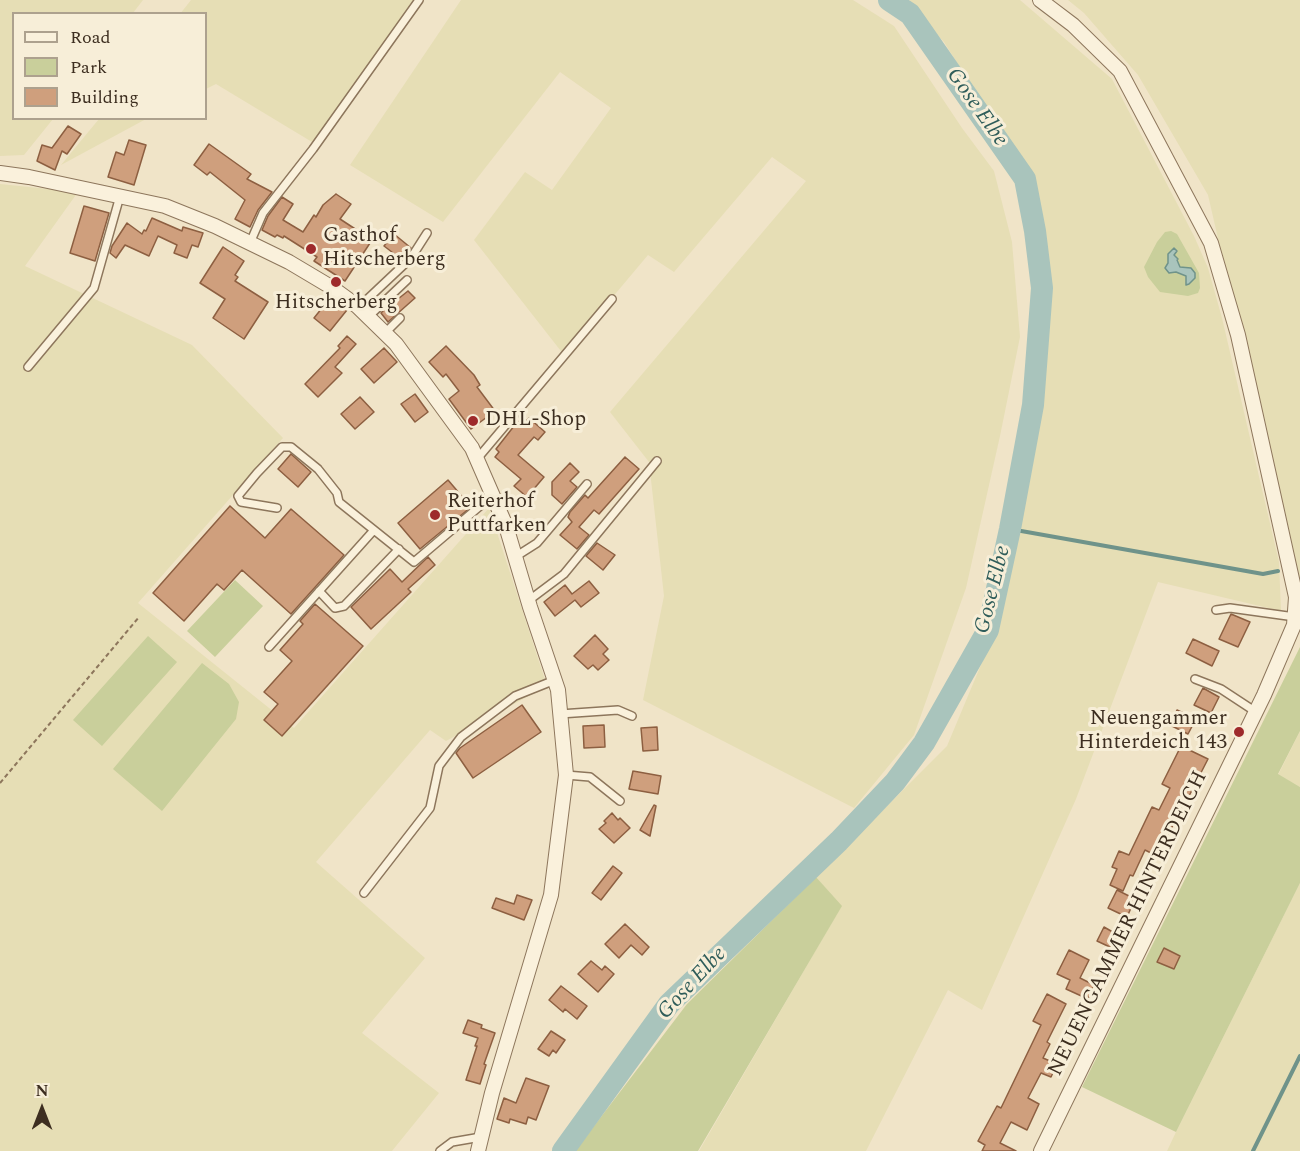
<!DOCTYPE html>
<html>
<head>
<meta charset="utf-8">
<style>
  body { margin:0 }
  #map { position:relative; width:1300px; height:1151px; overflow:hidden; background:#f0e4c8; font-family:Spectral,serif }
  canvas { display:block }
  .legend { position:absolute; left:12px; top:12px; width:195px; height:108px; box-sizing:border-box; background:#f7eed8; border:2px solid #ada18e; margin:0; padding:8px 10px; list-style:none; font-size:18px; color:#3d2e20 }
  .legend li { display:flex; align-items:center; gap:12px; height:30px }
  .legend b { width:30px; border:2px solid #ada18e }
  .north { position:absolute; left:12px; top:1079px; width:60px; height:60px; -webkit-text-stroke:4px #f7eed8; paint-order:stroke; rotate:0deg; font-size:16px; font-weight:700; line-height:24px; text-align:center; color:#3d2e20 }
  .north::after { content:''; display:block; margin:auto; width:21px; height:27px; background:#3d2e20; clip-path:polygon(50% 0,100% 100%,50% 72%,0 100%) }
</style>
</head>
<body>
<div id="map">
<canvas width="1300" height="1151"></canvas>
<ul class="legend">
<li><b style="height:8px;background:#faf1dc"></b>Road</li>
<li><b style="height:16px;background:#c9cf9b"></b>Park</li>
<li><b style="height:16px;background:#cf9f7d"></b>Building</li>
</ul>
<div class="north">N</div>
</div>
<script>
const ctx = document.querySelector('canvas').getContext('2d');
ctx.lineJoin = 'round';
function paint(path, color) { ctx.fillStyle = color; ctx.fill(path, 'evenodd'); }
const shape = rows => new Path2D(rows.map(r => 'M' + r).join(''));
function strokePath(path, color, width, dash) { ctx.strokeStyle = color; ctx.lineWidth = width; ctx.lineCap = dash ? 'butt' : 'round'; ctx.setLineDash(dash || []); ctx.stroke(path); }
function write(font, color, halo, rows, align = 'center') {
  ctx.font = font + ' Spectral,serif'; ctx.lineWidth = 6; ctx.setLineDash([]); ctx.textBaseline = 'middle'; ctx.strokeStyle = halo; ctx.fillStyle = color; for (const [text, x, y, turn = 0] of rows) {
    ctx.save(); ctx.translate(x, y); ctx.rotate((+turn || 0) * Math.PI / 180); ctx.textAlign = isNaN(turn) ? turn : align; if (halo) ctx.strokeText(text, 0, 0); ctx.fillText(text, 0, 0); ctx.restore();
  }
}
paint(shape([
  [0,0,143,0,133,13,14,14,14,118,53,119,24,155,0,156],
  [191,0,415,0,317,145,216,84,206,89,206,14,180,14],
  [461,0,853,0,894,26,962,128,994,171,1012,242,1020,337,1000,436,966,588,914,735,854,808,643,700,664,596,649,462,610,412,806,181,772,157,674,272,648,255,564,355,474,240,525,172,552,190,611,108,560,72,443,222,350,165],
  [910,0,1020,0,1112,79,1194,236,1208,268,1222,318,1279,562,1281,611,1158,582,1076,799,982,1010,948,990,866,1151,699,1151,841,907,816,877,947,746,1001,617,1041,361,1030,180,944,42,908,4],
  [1068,0,1300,0,1300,581,1297,581,1208,195,1138,75,1084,13],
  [99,119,146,119,61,165,89,131],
  [0,184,78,192,25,266,192,345,283,438,138,603,294,728,489,508,547,686,446,741,430,730,316,862,425,958,362,1033,439,1093,392,1151,0,1151],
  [1300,731,1300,787,1278,775],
  [1300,883,1300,1151,1167,1151,1176,1132]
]), '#e6deb5');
paint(shape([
  [1171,231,1177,234,1199,273,1200,288,1198,293,1188,296,1160,292,1148,277,1144,267,1157,242,1165,232],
  [235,580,263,606,215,657,187,631],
  [148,636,177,662,102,746,73,720],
  [1300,647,1300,731,1278,774,1300,787,1300,883,1176,1132,1082,1087],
  [202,663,229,684,239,702,236,719,162,811,113,769],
  [816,877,842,906,698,1151,575,1151,687,1004]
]), '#c9cf9b');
const water = shape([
  [1174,248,1177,251,1174,255,1178,259,1177,260,1180,267,1191,268,1195,273,1195,278,1189,284,1186,285,1186,276,1176,272,1169,273,1165,268,1168,263,1168,254,1174,248]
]);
paint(water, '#a9c4bc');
strokePath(water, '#6f938a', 1.5);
strokePath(shape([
  [1010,529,1263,574,1278,571],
  [1253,1151,1300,1056]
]), '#6f938a', 4);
strokePath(shape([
  [563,1151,669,1004,839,841,895,782,924,743,988,630,1010,529,1033,405,1042,288,1035,231,1025,179,910,14,889,0]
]), '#a9c4bc', 22);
const building = shape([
  [68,126,81,134,67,154,62,151,55,170,37,161,42,145,52,148,68,126],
  [129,140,146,145,134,185,108,177,116,152,124,155,129,140],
  [209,144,251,174,247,179,272,192,258,210,250,227,235,219,245,200,210,172,207,175,194,165,209,144],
  [336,194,351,204,340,219,372,240,345,281,314,261,317,257,284,236,283,238,277,235,275,237,262,230,268,216,282,197,293,204,283,220,303,232,314,215,316,217,323,205,336,194],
  [84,206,109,213,95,261,70,253,84,206],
  [152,218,182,231,183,227,203,233,198,247,192,245,187,258,174,253,177,245,158,236,149,256,125,245,116,258,110,253,112,246,127,223,142,234,144,230,146,231,152,218],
  [394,234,411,248,401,259,384,246,394,234],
  [223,247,244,261,235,275,238,277,235,281,268,302,244,339,213,318,225,299,200,283,223,247],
  [408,291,415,298,388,322,381,313,396,298,398,299,408,291],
  [330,298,347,310,330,331,314,318,330,298],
  [347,336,356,344,335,367,342,373,318,397,305,384,340,348,338,346,347,336],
  [446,346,474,375,480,385,477,387,495,411,471,429,449,399,459,391,446,374,443,377,429,362,446,346],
  [384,348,397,362,374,383,361,369,384,348],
  [415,394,428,412,415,422,401,404,415,394],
  [360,397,374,412,355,429,341,414,360,397],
  [529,418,545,432,538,440,534,437,518,455,544,477,527,497,514,486,521,479,495,457,499,452,496,449,518,421,522,425,529,418],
  [291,454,311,472,298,487,278,469,291,454],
  [625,457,639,469,599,514,594,510,579,527,589,535,577,549,560,535,572,522,568,517,570,512,585,495,588,498,625,457],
  [570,463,579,472,570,481,577,487,562,504,552,495,552,482,570,463],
  [448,480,471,507,420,549,398,523,448,480],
  [230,506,265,538,291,509,344,555,291,614,242,570,224,590,217,584,184,621,153,593,230,506],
  [597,543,615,555,603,570,586,556,597,543],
  [428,557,435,565,408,589,411,592,371,629,351,607,390,569,402,582,428,557],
  [589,581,599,593,581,607,575,600,555,616,544,602,565,585,572,594,589,581],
  [315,604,363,646,282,736,264,720,278,704,264,692,292,661,280,650,303,624,300,621,315,604],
  [1231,614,1250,622,1238,647,1219,639,1231,614],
  [595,635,608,649,603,654,609,660,598,670,593,665,588,669,574,656,595,635],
  [1193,639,1219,651,1212,666,1186,653,1193,639],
  [1203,688,1219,697,1211,713,1194,705,1203,688],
  [522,705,541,732,473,778,456,753,460,748,522,705],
  [1177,710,1196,719,1188,734,1170,725,1177,710],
  [604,725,605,747,584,748,583,726,604,725],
  [657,727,658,750,643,751,641,728,657,727],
  [1181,746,1208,759,1189,796,1186,795,1169,834,1164,832,1153,854,1145,850,1133,876,1130,875,1123,891,1110,885,1117,869,1112,867,1119,851,1129,855,1152,807,1159,810,1170,788,1162,784,1181,746],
  [633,771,661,776,658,794,629,789,633,771],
  [654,805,656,806,650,836,640,830,654,805],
  [612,813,618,820,620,818,630,828,614,843,599,829,606,823,604,821,612,813],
  [613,866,622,873,601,900,592,893,613,866],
  [1117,890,1135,899,1127,917,1108,908,1117,890],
  [517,895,532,900,524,920,492,908,496,898,514,904,517,895],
  [625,924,649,947,642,955,631,945,619,958,605,944,625,924],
  [1104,927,1118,935,1112,948,1097,941,1104,927],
  [1164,948,1180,956,1174,969,1157,962,1164,948],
  [1069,950,1089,960,1080,978,1094,985,1088,999,1066,989,1070,980,1057,974,1069,950],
  [591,961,602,970,605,966,614,974,598,992,578,974,591,961],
  [561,986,587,1006,577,1019,565,1009,563,1012,549,1000,561,986],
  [1047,994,1066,1004,1047,1042,1050,1044,1043,1058,1057,1064,1051,1077,1041,1073,1028,1098,1039,1104,1027,1130,1011,1122,1000,1143,1016,1151,982,1151,985,1145,978,1141,997,1106,1001,1108,1041,1025,1033,1021,1047,994],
  [468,1020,482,1025,481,1028,495,1033,484,1064,486,1065,480,1084,466,1080,477,1046,475,1046,478,1038,463,1033,468,1020],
  [551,1031,565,1040,556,1053,553,1050,549,1056,538,1049,551,1031],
  [526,1078,549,1086,536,1120,528,1117,526,1124,510,1119,509,1123,497,1119,504,1098,516,1103,526,1078]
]);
paint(building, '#cf9f7d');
strokePath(building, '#8d5f41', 1.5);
const lane = shape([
  [250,243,263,213,313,149,419,0],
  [359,307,411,258,427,233],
  [368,317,407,280],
  [385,333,400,318],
  [28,367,94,288,120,196],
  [477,459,612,299],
  [277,508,241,502,238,496,257,473,282,447,291,447,318,469,337,493,339,502,414,562,493,495],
  [515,557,537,543,587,484],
  [319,591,335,608,344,606,399,549],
  [528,601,564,574,657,461],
  [1216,610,1230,608,1295,617],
  [269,647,374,530],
  [1195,679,1221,689,1256,712],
  [560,714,618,710,632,716],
  [566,775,590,777,620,801],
  [364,893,430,808,439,766,461,737,515,696,555,680],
  [440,1151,452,1142,481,1137]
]);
const street = shape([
  [1040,0,1073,25,1120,71,1211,243,1238,335,1296,597,1294,625,1264,695,1041,1151],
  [0,173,29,177,165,206,215,226,289,262,331,287,357,306,396,344,472,448,506,526,530,607,558,690,566,775,551,895,492,1093,478,1151]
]);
strokePath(lane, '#8d765c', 10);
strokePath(street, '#8d765c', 16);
strokePath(shape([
  [0,783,139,617]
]), '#8d765c', 2, [4.5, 3]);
strokePath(lane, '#faf1dc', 7);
strokePath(street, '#faf1dc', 14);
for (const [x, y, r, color] of [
  [311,249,6,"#9e2a2b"],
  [336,282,6,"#9e2a2b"],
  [473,421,6,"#9e2a2b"],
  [435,515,6,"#9e2a2b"],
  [1239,732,6,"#9e2a2b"]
]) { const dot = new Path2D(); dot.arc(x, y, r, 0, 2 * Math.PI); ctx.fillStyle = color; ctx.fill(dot); strokePath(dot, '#f7eed8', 2); }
write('21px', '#3d2e20', '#f7eed8', [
  ["Gasthof",323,237],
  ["Hitscherberg",323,261],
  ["Hitscherberg",336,304,"center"],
  ["DHL-Shop",485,421],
  ["Reiterhof",447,503],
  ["Puttfarken",447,527],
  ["Neuengammer",1227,720,"right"],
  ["Hinterdeich 143",1227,744,"right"]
], 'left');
write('21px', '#3d2e20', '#f7eed8', [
  ["NEUENGAMMER HINTERDEICH",1129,924,-64]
]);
write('italic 22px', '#2f5d5a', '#f7eed8', [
  ["Gose Elbe",976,108,55],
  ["Gose Elbe",994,590,-76],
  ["Gose Elbe",693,984,-47]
]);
</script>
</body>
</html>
